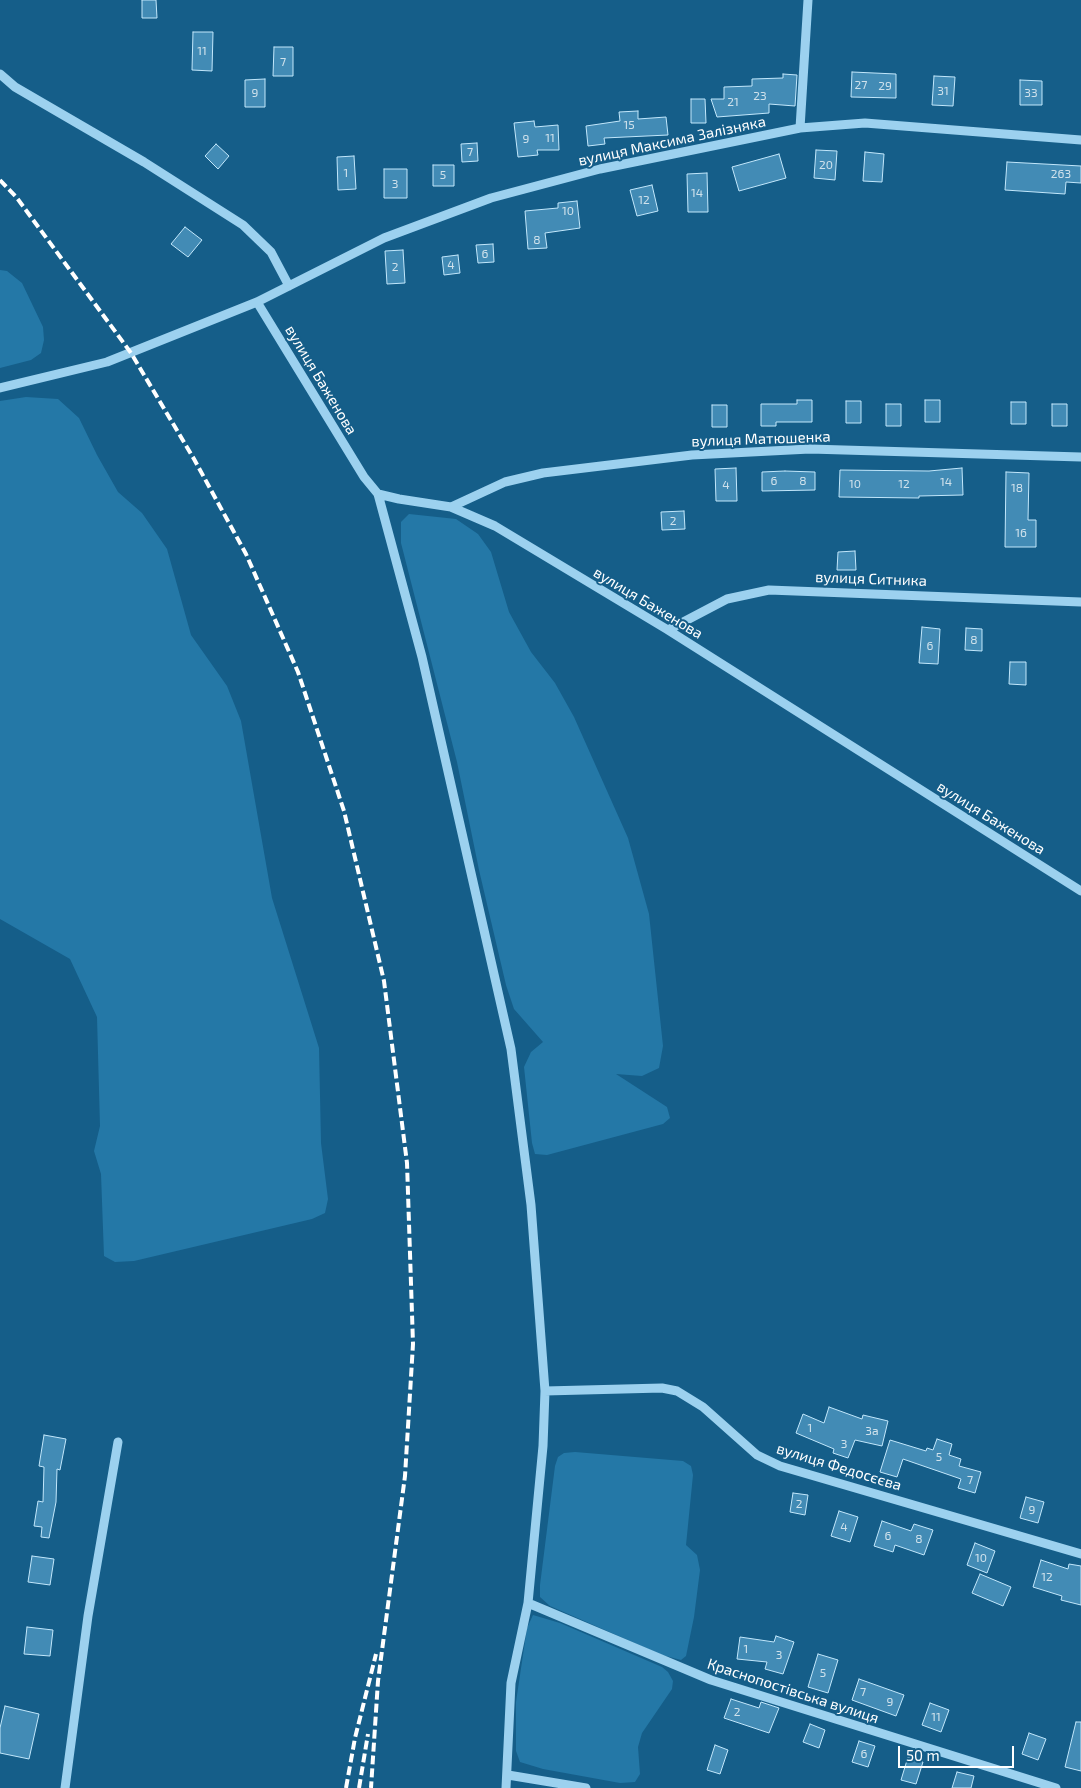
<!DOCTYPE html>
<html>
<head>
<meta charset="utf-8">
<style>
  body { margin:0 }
  #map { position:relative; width:1081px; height:1788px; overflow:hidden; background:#155e89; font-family:"Exo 2",sans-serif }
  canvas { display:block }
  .scale { position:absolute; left:898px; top:1746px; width:116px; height:22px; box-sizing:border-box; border:2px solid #fff; border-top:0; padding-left:6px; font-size:15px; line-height:18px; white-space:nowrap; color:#fff; -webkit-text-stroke:4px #155e89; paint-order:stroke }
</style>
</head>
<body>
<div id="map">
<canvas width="1081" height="1788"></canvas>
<div class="scale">50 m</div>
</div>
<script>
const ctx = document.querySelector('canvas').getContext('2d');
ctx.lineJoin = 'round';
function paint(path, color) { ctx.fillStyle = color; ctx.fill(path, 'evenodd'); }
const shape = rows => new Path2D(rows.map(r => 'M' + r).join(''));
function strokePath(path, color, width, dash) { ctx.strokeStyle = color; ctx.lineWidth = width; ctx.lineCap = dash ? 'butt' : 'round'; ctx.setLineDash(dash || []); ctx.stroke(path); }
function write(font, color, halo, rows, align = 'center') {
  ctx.font = font + ' "Exo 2",sans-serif'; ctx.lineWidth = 4; ctx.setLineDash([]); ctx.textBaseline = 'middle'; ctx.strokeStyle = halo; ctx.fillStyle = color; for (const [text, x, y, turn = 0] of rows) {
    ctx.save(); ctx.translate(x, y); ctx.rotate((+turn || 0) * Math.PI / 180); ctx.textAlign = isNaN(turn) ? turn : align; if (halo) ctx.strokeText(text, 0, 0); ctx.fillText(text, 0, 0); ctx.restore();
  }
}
paint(shape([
  [0,270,7,271,22,283,43,327,44,340,41,353,31,360,0,368],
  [26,397,58,399,79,418,97,455,118,492,142,513,167,549,191,635,227,686,241,721,272,898,319,1048,321,1143,328,1199,325,1213,312,1219,134,1261,115,1262,104,1256,101,1174,94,1151,100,1126,97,1017,70,959,0,919,0,401],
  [409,514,456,519,478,534,491,552,509,612,531,652,555,683,574,717,628,838,649,914,663,1046,659,1068,642,1076,616,1074,667,1107,670,1118,663,1124,547,1155,535,1154,532,1143,524,1067,531,1052,543,1042,514,1009,506,985,479,870,457,762,401,543,401,522],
  [575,1452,683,1461,691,1466,693,1475,686,1545,697,1555,700,1570,694,1617,686,1656,681,1660,662,1655,550,1606,540,1597,540,1585,555,1466,558,1457,564,1453],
  [533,1615,560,1623,662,1667,668,1672,673,1681,672,1689,642,1733,638,1747,640,1774,635,1782,620,1783,543,1769,520,1762,516,1751,516,1702,527,1628]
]), '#2478a7');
const building = shape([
  [142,0,156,0,157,18,142,18,142,0],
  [193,32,213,32,212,71,192,70,193,32],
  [274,47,293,47,293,76,273,76,274,47],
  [852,72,896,74,896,98,851,97,852,72],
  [783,74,797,75,795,106,769,104,769,113,717,117,711,99,724,99,724,87,752,86,752,79,783,78,783,74],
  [934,76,955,77,953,106,932,105,934,76],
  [265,79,265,107,245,107,245,80,265,79],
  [1020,80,1042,81,1042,105,1020,105,1020,80],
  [691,99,705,99,706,123,691,123,691,99],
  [638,111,638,119,666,117,668,135,604,138,605,144,588,146,586,126,620,121,619,112,638,111],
  [534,121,535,127,558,125,559,150,537,150,538,155,518,157,514,123,534,121],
  [477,143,478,161,462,162,461,144,477,143],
  [216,144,229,156,218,169,205,156,216,144],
  [816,150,837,151,835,180,814,178,816,150],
  [865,152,884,154,882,182,863,181,865,152],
  [779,154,786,178,739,191,732,167,779,154],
  [354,156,356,189,338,190,337,157,354,156],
  [1007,162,1081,166,1081,183,1066,182,1065,194,1005,190,1007,162],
  [433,165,454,165,454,186,433,186,433,165],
  [384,169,407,169,407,198,384,198,384,169],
  [707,173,708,212,688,212,687,174,707,173],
  [652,185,658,211,637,216,630,190,652,185],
  [577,201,580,228,545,233,547,248,528,249,525,211,558,208,558,203,577,201],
  [185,227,202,240,188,257,171,244,185,227],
  [493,244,494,262,478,263,476,245,493,244],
  [403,250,405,283,387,284,385,251,403,250],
  [458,255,460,273,444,275,442,257,458,255],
  [797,400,812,400,812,422,776,422,776,426,761,426,761,404,797,404,797,400],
  [925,400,940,400,940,422,925,422,925,400],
  [846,401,861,401,861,423,846,423,846,401],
  [1011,402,1026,402,1026,424,1011,424,1011,402],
  [886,404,901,404,901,426,886,426,886,404],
  [1052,404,1067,404,1067,426,1052,426,1052,404],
  [712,405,727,405,727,427,712,427,712,405],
  [736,468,737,501,716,501,715,469,736,468],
  [962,468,963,495,919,496,919,498,839,497,840,470,929,471,962,468],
  [785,471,815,472,815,490,762,491,762,472,785,471],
  [1006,472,1029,473,1028,520,1036,520,1036,547,1005,547,1006,472],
  [684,511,685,529,662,530,661,512,684,511],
  [855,551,856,570,837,570,838,552,855,551],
  [922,627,940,629,938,664,919,663,922,627],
  [966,628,982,629,982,651,965,650,966,628],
  [1010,662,1026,662,1026,685,1009,684,1010,662],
  [829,1407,862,1419,863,1415,888,1421,882,1446,855,1440,848,1458,833,1453,834,1449,796,1433,803,1414,824,1423,829,1407],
  [44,1435,66,1439,60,1470,57,1469,56,1502,49,1538,41,1537,42,1527,34,1526,38,1501,43,1502,44,1467,39,1466,44,1435],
  [937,1439,952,1444,949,1455,961,1459,959,1466,981,1472,975,1493,958,1488,961,1479,903,1459,897,1477,880,1472,890,1440,926,1451,927,1448,933,1450,937,1439],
  [793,1493,808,1495,805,1515,790,1512,793,1493],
  [1026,1497,1044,1502,1038,1523,1020,1518,1026,1497],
  [839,1511,858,1517,850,1542,831,1536,839,1511],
  [882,1521,911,1531,914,1524,933,1530,924,1555,895,1545,893,1552,874,1546,882,1521],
  [975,1543,995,1551,987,1573,967,1565,975,1543],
  [32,1556,54,1559,50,1585,28,1582,32,1556],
  [1041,1560,1068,1569,1069,1564,1081,1566,1081,1605,1061,1600,1062,1596,1033,1587,1041,1560],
  [980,1574,1011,1587,1003,1606,972,1593,980,1574],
  [27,1627,53,1630,50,1656,24,1654,27,1627],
  [776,1636,794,1642,783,1674,765,1669,767,1662,737,1659,740,1637,774,1642,776,1636],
  [818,1654,838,1660,828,1693,808,1687,818,1654],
  [859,1679,904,1695,896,1716,852,1700,859,1679],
  [731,1699,759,1708,761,1702,779,1708,769,1733,724,1718,731,1699],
  [930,1703,949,1710,941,1732,922,1725,930,1703],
  [5,1706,39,1714,29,1759,0,1753,0,1728,5,1706],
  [1076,1722,1081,1722,1081,1771,1065,1767,1076,1722],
  [810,1724,825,1730,819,1748,803,1742,810,1724],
  [1029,1733,1046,1739,1038,1760,1022,1754,1029,1733],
  [859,1741,875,1746,868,1767,852,1762,859,1741],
  [715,1745,728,1750,720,1774,707,1770,715,1745],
  [908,1757,923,1762,916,1784,901,1780,908,1757],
  [957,1772,974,1776,971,1788,952,1788,957,1772]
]);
paint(building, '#428bb5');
strokePath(building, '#c2e7fb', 1);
strokePath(shape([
  [0,74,15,87,144,162,243,225,271,252,289,286],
  [800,128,808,0],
  [257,302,364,477,378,494,399,499,451,507,495,526,668,630,1081,891],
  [0,388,107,362,257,302,384,238,491,198,600,169,800,128,865,123,1081,140],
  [378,494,422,657,511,1049,531,1205,545,1391,543,1446,528,1603,511,1683,506,1788],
  [451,507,505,482,543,473,692,455,810,449,1081,457],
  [668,630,727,599,769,590,1081,602],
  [545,1391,662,1388,677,1391,703,1407,757,1455,780,1466,1081,1554],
  [528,1603,711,1680,1056,1788],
  [508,1775,586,1788],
  [65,1788,88,1616,118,1442]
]), '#9cd1ef', 9);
strokePath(shape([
  [0,180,17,198,131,353,194,459,246,554,298,672,344,811,384,981,407,1163,413,1344,405,1476,378,1681,371,1788],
  [346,1788,355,1738,376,1654],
  [359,1788,368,1734]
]), '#fff', 4, [9, 4]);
write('12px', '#d0e2ec', null, [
  ["11",202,51],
  ["7",283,62],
  ["27",861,85],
  ["29",885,86],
  ["31",943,91],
  ["9",255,93],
  ["33",1031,93],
  ["23",760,96],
  ["21",733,102],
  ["15",629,125],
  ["11",550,138],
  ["9",526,139],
  ["7",470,152],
  ["20",826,165],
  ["1",346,173],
  ["263",1061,174],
  ["5",443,175],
  ["3",395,184],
  ["14",697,193],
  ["12",644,200],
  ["10",568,211],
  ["8",537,240],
  ["6",485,254],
  ["4",451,265],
  ["2",395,267],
  ["6",774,481],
  ["8",803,481],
  ["14",946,482],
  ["10",855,484],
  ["12",904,484],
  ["4",726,485],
  ["18",1017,488],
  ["2",673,521],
  ["16",1021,533],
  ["8",974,640],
  ["6",930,646],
  ["1",810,1428],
  ["3а",872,1431],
  ["3",844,1444],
  ["5",939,1457],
  ["7",970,1480],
  ["2",799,1504],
  ["9",1032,1510],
  ["4",844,1527],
  ["6",888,1536],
  ["8",919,1539],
  ["10",981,1558],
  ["12",1047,1577],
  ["1",746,1649],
  ["3",779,1655],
  ["5",823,1673],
  ["7",863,1692],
  ["9",890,1702],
  ["2",737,1712],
  ["11",936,1717],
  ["6",864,1754]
]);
write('15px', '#fff', '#155e89', [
  ["вулиця Максима Залізняка",672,141,-12],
  ["вулиця Баженова",321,380,59],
  ["вулиця Матюшенка",761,439,-2],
  ["вулиця Ситника",871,579,2],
  ["вулиця Баженова",648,603,31],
  ["вулиця Баженова",991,818,32],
  ["вулиця Федосєєва",839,1467,17],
  ["Краснопостівська вулиця",793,1691,18]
]);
</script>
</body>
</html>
